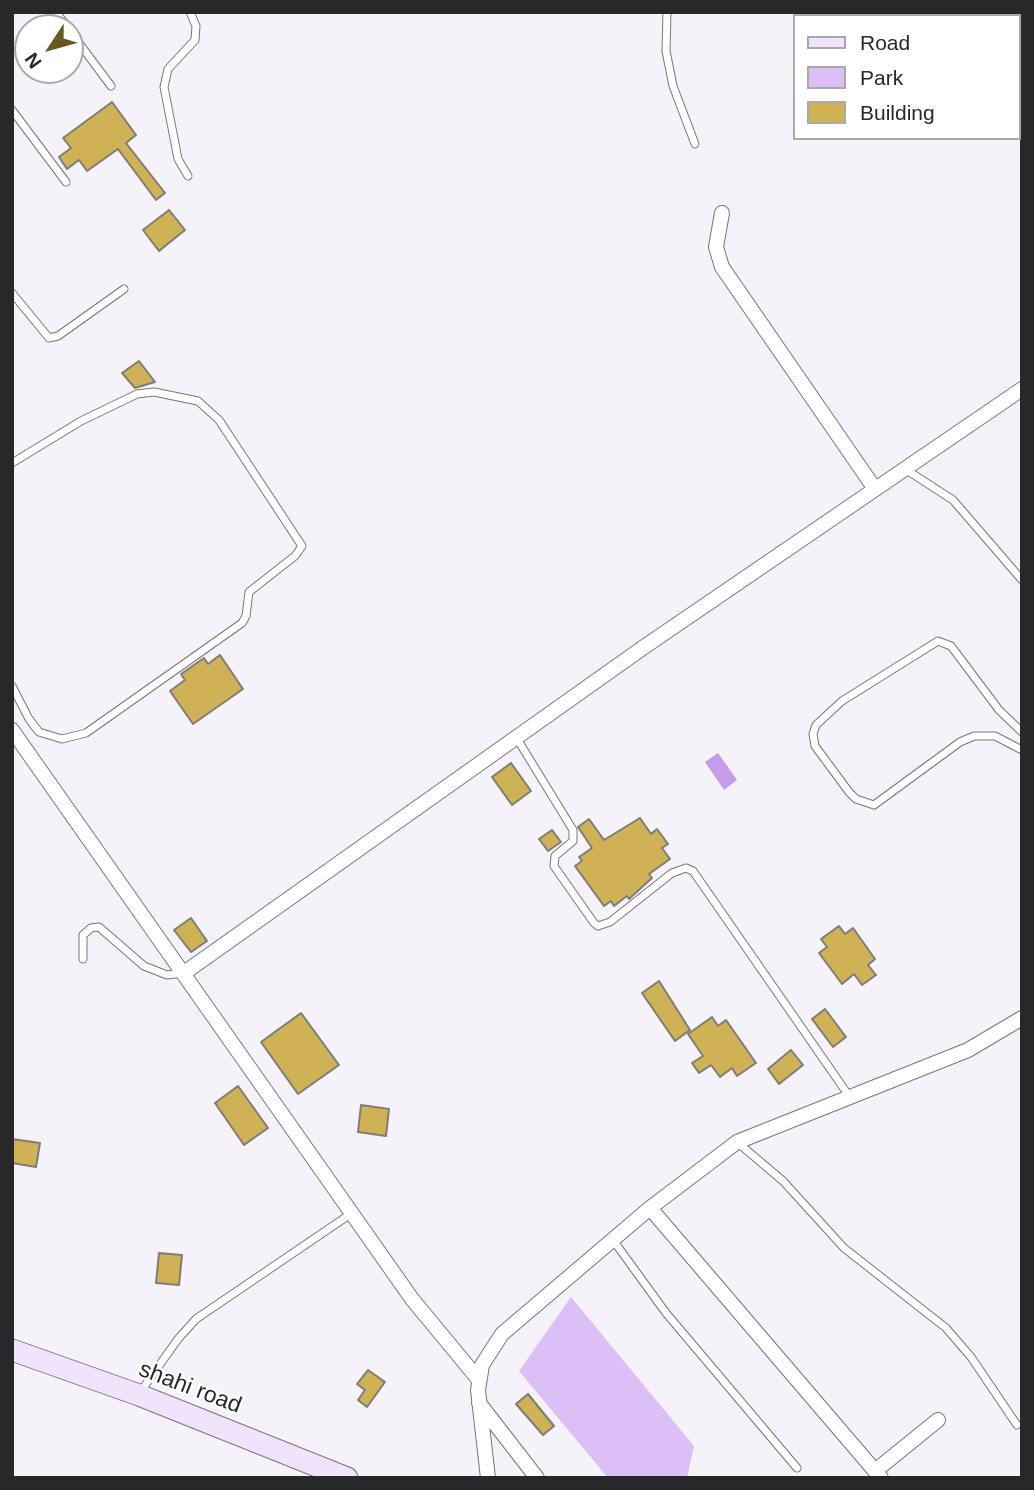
<!DOCTYPE html>
<html>
<head>
<meta charset="utf-8">
<style>
  body { margin:0 }
  #map { position:relative; width:1034px; height:1490px; overflow:hidden; background:#f5f2f9; font-family:Arial,sans-serif }
  canvas { display:block }
  .frame { position:absolute; inset:0; border:14px solid #282729; pointer-events:none }
  .legend { position:absolute; left:793px; top:14px; width:228px; height:126px; box-sizing:border-box; background:#fff; border:2px solid #a9a9a9; margin:0; padding:9px 12px; list-style:none; font-size:21px; color:#282729 }
  .legend li { display:flex; align-items:center; gap:14px; height:35px }
  .legend b { width:35px; border:2px solid #a9a9a9 }
  .north { position:absolute; left:14px; top:14px; width:70px; height:70px; box-sizing:border-box; background:#fff; border:2px solid #a9a9a9; border-radius:50%; rotate:234deg; font-size:19px; font-weight:700; line-height:28px; text-align:center; color:#282729 }
  .north::after { content:''; display:block; margin:auto; width:24px; height:32px; background:#685725; clip-path:polygon(50% 0,100% 100%,50% 72%,0 100%) }
</style>
</head>
<body>
<div id="map">
<canvas width="1034" height="1490"></canvas>
<div class="frame"></div>
<ul class="legend">
<li><b style="height:9px;background:#f2e3fd"></b>Road</li>
<li><b style="height:19px;background:#dcbff4"></b>Park</li>
<li><b style="height:19px;background:#cfb156"></b>Building</li>
</ul>
<div class="north">N</div>
</div>
<script>
const ctx = document.querySelector('canvas').getContext('2d');
ctx.lineJoin = 'round';
function paint(path, color) { ctx.fillStyle = color; ctx.fill(path, 'evenodd'); }
const shape = rows => new Path2D(rows.map(r => 'M' + r).join(''));
function strokePath(path, color, width, dash) { ctx.strokeStyle = color; ctx.lineWidth = width; ctx.lineCap = dash ? 'butt' : 'round'; ctx.setLineDash(dash || []); ctx.stroke(path); }
function write(font, color, halo, rows, align = 'center') {
  ctx.font = font + ' Arial,sans-serif'; ctx.lineWidth = 5; ctx.setLineDash([]); ctx.textBaseline = 'middle'; ctx.strokeStyle = halo; ctx.fillStyle = color; for (const [text, x, y, turn = 0] of rows) {
    ctx.save(); ctx.translate(x, y); ctx.rotate((+turn || 0) * Math.PI / 180); ctx.textAlign = isNaN(turn) ? turn : align; if (halo) ctx.strokeText(text, 0, 0); ctx.fillText(text, 0, 0); ctx.restore();
  }
}
paint(shape([
  [571,1297,694,1446,687,1478,608,1478,519,1371]
]), '#dcbff4');
paint(shape([
  [718,753,737,780,724,790,705,762]
]), '#c69be7');
const building = shape([
  [112,102,136,135,126,143,165,193,156,200,118,149,87,171,79,160,67,169,59,157,71,148,63,138,112,102],
  [169,210,185,230,159,251,143,230,169,210],
  [139,361,155,382,135,388,122,373,139,361],
  [220,655,243,689,193,724,170,691,185,680,181,674,204,658,208,664,220,655],
  [511,763,531,791,512,805,492,777,511,763],
  [640,818,651,834,657,829,668,844,662,848,670,859,649,874,652,878,629,899,627,896,614,906,611,901,604,906,575,866,582,861,579,857,592,848,578,827,589,819,604,840,640,818],
  [552,830,561,842,548,851,539,839,552,830],
  [191,918,207,941,191,952,174,930,191,918],
  [839,926,845,934,853,928,875,959,868,965,876,975,862,985,854,974,842,984,819,953,827,947,821,939,839,926],
  [659,981,690,1030,675,1041,642,993,659,981],
  [825,1009,846,1037,833,1047,812,1019,825,1009],
  [301,1013,339,1065,298,1094,261,1042,301,1013],
  [712,1017,718,1026,726,1020,756,1063,737,1076,732,1068,720,1077,711,1065,699,1073,692,1063,703,1056,688,1034,712,1017],
  [791,1050,803,1065,779,1084,768,1069,791,1050],
  [238,1086,268,1128,244,1145,215,1103,238,1086],
  [361,1105,389,1109,386,1136,358,1132,361,1105],
  [12,1139,40,1143,36,1167,12,1163,12,1139],
  [159,1253,182,1255,179,1285,156,1283,159,1253],
  [368,1370,385,1382,367,1407,358,1400,365,1390,357,1384,368,1370],
  [528,1394,554,1426,543,1435,516,1404,528,1394]
]);
paint(building, '#cfb156');
strokePath(building, '#7e7c75', 2);
const lane = shape([
  [56,12,68,28],
  [667,12,666,51,673,86,695,144],
  [70,31,111,86],
  [12,110,66,182],
  [188,176,178,159,164,87,168,69,195,40,196,26,190,12],
  [12,293,49,338,58,336,124,289],
  [12,463,81,421,137,394,154,392,198,401,219,420,302,546,295,556,249,592,246,616,242,623,86,733,62,739,39,732,29,719,12,686],
  [905,469,953,500,1022,580],
  [1022,732,999,710,951,646,938,641,842,701,816,725,813,734,815,746,849,792,856,799,874,805,960,742,974,736,995,736,1022,750],
  [516,737,573,830,573,841,555,856,554,866,594,923,598,926,610,922,672,873,686,868,693,871,849,1096],
  [83,959,83,935,91,928,99,927,144,966,167,975,183,973],
  [737,1142,783,1181,844,1248,946,1328,971,1357,1017,1425],
  [613,1240,666,1313,797,1468],
  [141,1391,178,1339,196,1319,352,1213]
]);
const street = shape([
  [722,213,716,247,722,267,875,489],
  [12,730,412,1299,479,1380],
  [184,973,644,647,1022,389],
  [650,1208,881,1478],
  [479,1403,537,1478],
  [875,1471,938,1420],
  [488,1478,478,1390,482,1365,502,1334,650,1208,737,1142,968,1050,1022,1018]
]);
const secondary = shape([
  [12,1350,139,1395,347,1478]
]);
strokePath(lane, '#78757b', 9);
strokePath(street, '#78757b', 16);
strokePath(secondary, '#78757b', 23);
strokePath(lane, '#fff', 7);
strokePath(street, '#fff', 14);
strokePath(secondary, '#f2e3fd', 21);
write('23px', '#282729', '#fff', [
  ["shahi road",190,1388,21]
]);
</script>
</body>
</html>
